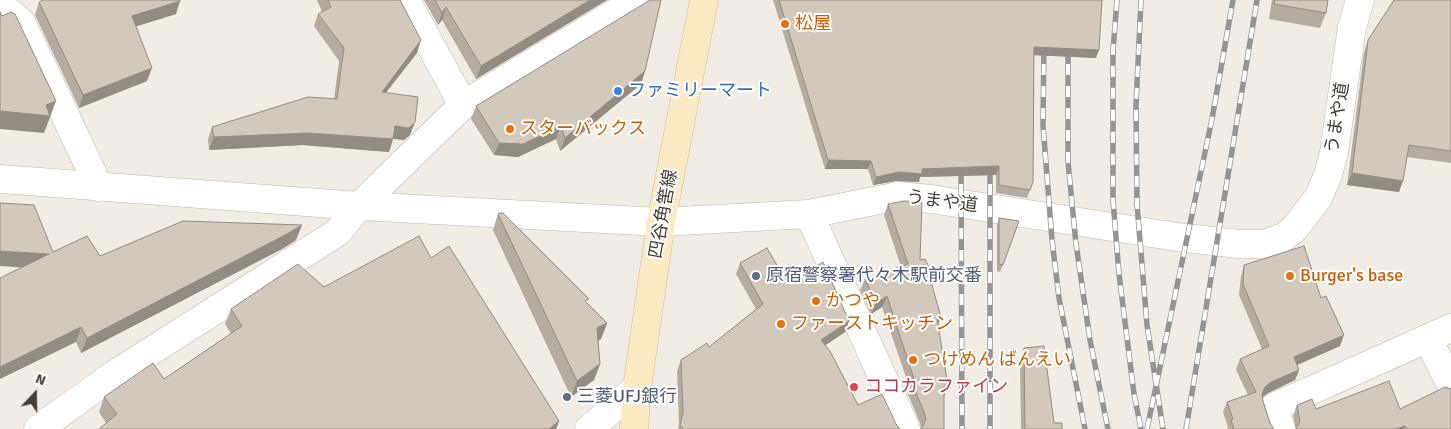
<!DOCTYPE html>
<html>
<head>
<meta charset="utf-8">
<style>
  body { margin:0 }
  #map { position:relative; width:1451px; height:429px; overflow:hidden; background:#f1ede4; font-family:Signika,sans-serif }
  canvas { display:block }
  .north { position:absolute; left:10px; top:369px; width:50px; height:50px; -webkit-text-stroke:4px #fff; paint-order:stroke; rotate:21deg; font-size:14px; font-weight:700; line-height:20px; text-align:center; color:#433d35 }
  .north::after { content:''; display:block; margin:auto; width:18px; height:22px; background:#433d35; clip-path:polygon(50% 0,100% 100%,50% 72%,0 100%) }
</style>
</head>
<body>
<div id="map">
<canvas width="1451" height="429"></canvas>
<div class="north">N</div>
</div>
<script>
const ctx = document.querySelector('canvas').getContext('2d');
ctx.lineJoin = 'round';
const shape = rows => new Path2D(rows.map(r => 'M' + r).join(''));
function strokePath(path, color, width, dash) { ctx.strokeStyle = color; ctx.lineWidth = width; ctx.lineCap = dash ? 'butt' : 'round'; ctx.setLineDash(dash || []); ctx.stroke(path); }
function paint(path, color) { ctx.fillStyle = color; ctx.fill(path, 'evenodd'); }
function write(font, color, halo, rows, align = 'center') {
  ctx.font = font + ' Signika,"Noto Sans JP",sans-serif'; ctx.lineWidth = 4; ctx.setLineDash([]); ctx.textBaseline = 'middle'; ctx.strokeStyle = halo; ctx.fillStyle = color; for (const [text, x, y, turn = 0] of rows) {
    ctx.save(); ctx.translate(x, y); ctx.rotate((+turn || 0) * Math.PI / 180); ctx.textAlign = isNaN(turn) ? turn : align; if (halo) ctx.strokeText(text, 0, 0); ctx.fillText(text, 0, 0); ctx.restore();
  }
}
const minor = shape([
  [0,0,3,7,21,22,99,187],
  [406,0,463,105],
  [809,214,906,429],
  [661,222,809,214,899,196,931,199,1177,237,1239,244,1264,244,1284,237,1295,228,1318,198,1328,175,1334,152,1352,27,1360,0],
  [1428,339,1451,385],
  [38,429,115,374,338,232,359,206,463,105,637,0],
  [589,429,637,388],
  [1281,429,1274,407,1451,328]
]);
const tertiary = shape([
  [0,179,359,206,661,222]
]);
const secondary = shape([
  [634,429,637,388,661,222,704,0]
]);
strokePath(minor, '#bfb7ab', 29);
strokePath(tertiary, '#bfb7ab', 29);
strokePath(secondary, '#cebd97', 29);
strokePath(minor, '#fff', 28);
strokePath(tertiary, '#fff', 28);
strokePath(secondary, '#fbebc5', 28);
const rail = shape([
  [1117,0,1113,51,1113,200,1119,274,1134,394,1141,429],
  [1141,0,1136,105,1137,204,1147,325,1163,429],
  [1044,42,1043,125,1052,240,1059,298,1085,429],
  [1068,42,1068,162,1076,244,1090,340,1108,429],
  [961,162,962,429],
  [990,162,990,429],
  [1147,429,1212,119,1233,0],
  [1186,429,1257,0]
]);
strokePath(rail, '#949494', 5.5);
strokePath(rail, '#fff', 4, [11]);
paint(shape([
  [317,0,400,0,417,53,386,92,410,135,404,140,393,139,389,152,303,145,209,150,208,139,212,127,334,99,339,61,314,26,318,14,322,12],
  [424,0,607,0,476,79,442,20,438,25],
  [773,0,1102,0,1096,58,1034,55,1033,182,1027,198,996,193,996,175,920,177,919,182,896,181,873,185,868,169,825,169],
  [1272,0,1328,0,1326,13,1320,28,1269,19],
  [1451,0,1451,163,1407,157,1399,192,1347,185,1364,52,1368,40],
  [39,2,176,14,136,26,147,81,79,108,35,15],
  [645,71,641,84,560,151,556,139,518,157,494,155,471,119,476,106],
  [888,204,920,260,927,271,941,317,938,324,944,397,944,429,921,428,920,423,907,392,909,386,882,307,871,314,860,290,865,279,901,267,884,215],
  [498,214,607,323,601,339,598,341,600,364,594,380,571,397,493,230],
  [999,218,1019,221,1000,272,997,271,997,225],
  [296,240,282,249,81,353,76,342,53,252,100,256],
  [431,258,559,421,556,429,99,429,106,423,99,412,104,397,164,379,231,334,225,324,231,309,324,287],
  [740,263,788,284,849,321,845,332,825,345,858,405,896,424,900,429,678,429,679,424,677,371,681,360,709,347,756,309,736,274],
  [1244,265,1321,298,1340,346,1297,365,1299,370,1295,380,1268,393,1263,397,1263,401,1270,423,1274,429,1227,429,1228,427,1223,412,1227,402,1248,395,1236,370,1240,359,1262,349,1239,295,1241,276],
  [1024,348,1054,423,1062,429,1021,429,1020,358],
  [1297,405,1316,409,1400,409,1451,429,1296,429,1293,416]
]), '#b5aca1');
paint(shape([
  [590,0,607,0,476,79,481,66],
  [180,1,176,14,128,29,132,16],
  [446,7,442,20,438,25,442,13],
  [421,40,417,53,377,104,382,92],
  [1034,47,1099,50,1096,58,1031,55],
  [152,68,147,81,79,108,83,95],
  [645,71,641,84,560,151,565,138],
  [56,101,44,133,0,129,0,111,46,105],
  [415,122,410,135,404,140,390,138,395,126],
  [561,126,556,139,518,157,494,155,499,143],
  [308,133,393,139,389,152,303,145,209,150,214,137],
  [828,160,871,161,868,169,825,169],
  [999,166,996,175,920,177,919,182,896,181,873,185,876,177,899,172,922,169],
  [1352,173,1403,181,1399,192,1347,185],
  [302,225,296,240,282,249,81,353,87,338],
  [0,251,49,254,44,269,0,266],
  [887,296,882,307,871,314,876,303],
  [941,317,937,328,937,318],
  [849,321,845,332,817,351,821,340],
  [607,323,601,339,591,344,597,328],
  [81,327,76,342,0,379,0,367],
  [1344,335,1340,346,1290,368,1294,357],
  [600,364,594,380,571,397,577,381],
  [1299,370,1295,380,1268,393,1261,398,1265,387,1271,382],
  [944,386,948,386,944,397],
  [559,421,556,429,549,429],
  [1405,426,1404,429,1396,429]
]), '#938c83');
const building = shape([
  [43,0,180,0,180,1,132,16,152,68,83,95,39,2,43,0],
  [328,0,400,0,421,40,382,92,418,97,415,122,409,128,395,126,393,139,308,133,214,137,212,127,308,97,337,99,344,48,318,14,331,7,328,0],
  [435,0,590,0,481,66,446,7,442,13,435,0],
  [650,0,661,0,645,71,565,138,561,126,523,144,499,143,476,106,650,0],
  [779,0,1102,0,1099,50,1034,47,1033,182,1030,190,999,185,999,166,922,169,922,174,899,172,876,177,871,161,828,160,779,0],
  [1275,0,1328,0,1326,13,1274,4,1275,0],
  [1394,0,1451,0,1451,151,1409,145,1403,181,1352,173,1368,40,1394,0],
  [0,12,2,16,11,12,15,14,56,101,46,105,50,116,0,111,0,12],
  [904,201,922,202,920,260,925,259,929,267,927,268,941,317,937,318,948,386,944,386,944,429,920,429,923,426,926,419,924,412,911,381,914,379,887,296,876,303,865,279,908,264,888,204,904,201],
  [0,203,34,205,53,252,87,236,100,256,183,221,302,225,287,234,87,338,81,327,0,367,0,278,49,254,0,251,0,203],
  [500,213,503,213,589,299,585,301,607,323,597,328,600,364,577,381,498,214,500,213],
  [999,218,1019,221,1003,265,999,264,999,218],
  [419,236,431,258,449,246,559,421,549,429,99,429,117,414,104,397,153,363,164,379,242,326,231,309,298,264,324,287,419,236],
  [1304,246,1321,298,1326,296,1344,335,1294,357,1299,370,1271,382,1265,387,1262,394,1263,401,1270,423,1274,429,1234,429,1231,420,1233,419,1227,402,1256,392,1240,359,1269,346,1243,284,1244,265,1304,246],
  [767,248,788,284,823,262,849,321,821,340,830,351,858,405,882,394,896,424,900,429,683,429,680,425,683,412,681,360,707,343,709,347,763,304,740,263,767,248],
  [1044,346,1054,423,1062,423,1062,429,1025,429,1024,348,1044,346],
  [1389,381,1400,409,1445,387,1451,389,1451,429,1407,429,1405,426,1396,429,1296,429,1300,421,1297,405,1312,399,1316,409,1389,381]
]);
paint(building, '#d2c8bb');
strokePath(building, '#938c83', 1);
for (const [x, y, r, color] of [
  [785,24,5,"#e8710a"],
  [618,91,5,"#3f7fe0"],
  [510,129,5,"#e8710a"],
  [756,276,5,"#5c6f8a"],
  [1290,276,5,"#e8710a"],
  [816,301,5,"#e8710a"],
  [781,324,5,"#e8710a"],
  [913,360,5,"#e8710a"],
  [854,387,5,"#e0444e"],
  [567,397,5,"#5c6f8a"]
]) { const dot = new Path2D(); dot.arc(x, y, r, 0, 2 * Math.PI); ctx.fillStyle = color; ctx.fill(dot); strokePath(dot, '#fff', 2); }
write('18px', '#c56008', '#fff', [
  ["松屋",795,24],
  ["スターバックス",520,129],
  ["Burger's base",1300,276],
  ["かつや",826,301],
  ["ファーストキッチン",791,324],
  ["つけめん ばんえい",923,360]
], 'left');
write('18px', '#366cbe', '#fff', [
  ["ファミリーマート",628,91]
], 'left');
write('18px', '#433d35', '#fff', [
  ["うまや道",1338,118,-81],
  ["うまや道",942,202,7],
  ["四谷角筈線",664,214,-80]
]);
write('18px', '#4e5e75', '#fff', [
  ["原宿警察署代々木駅前交番",766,276],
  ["三菱UFJ銀行",577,397]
], 'left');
write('18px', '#be3a42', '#fff', [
  ["ココカラファイン",864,387]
], 'left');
</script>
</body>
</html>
